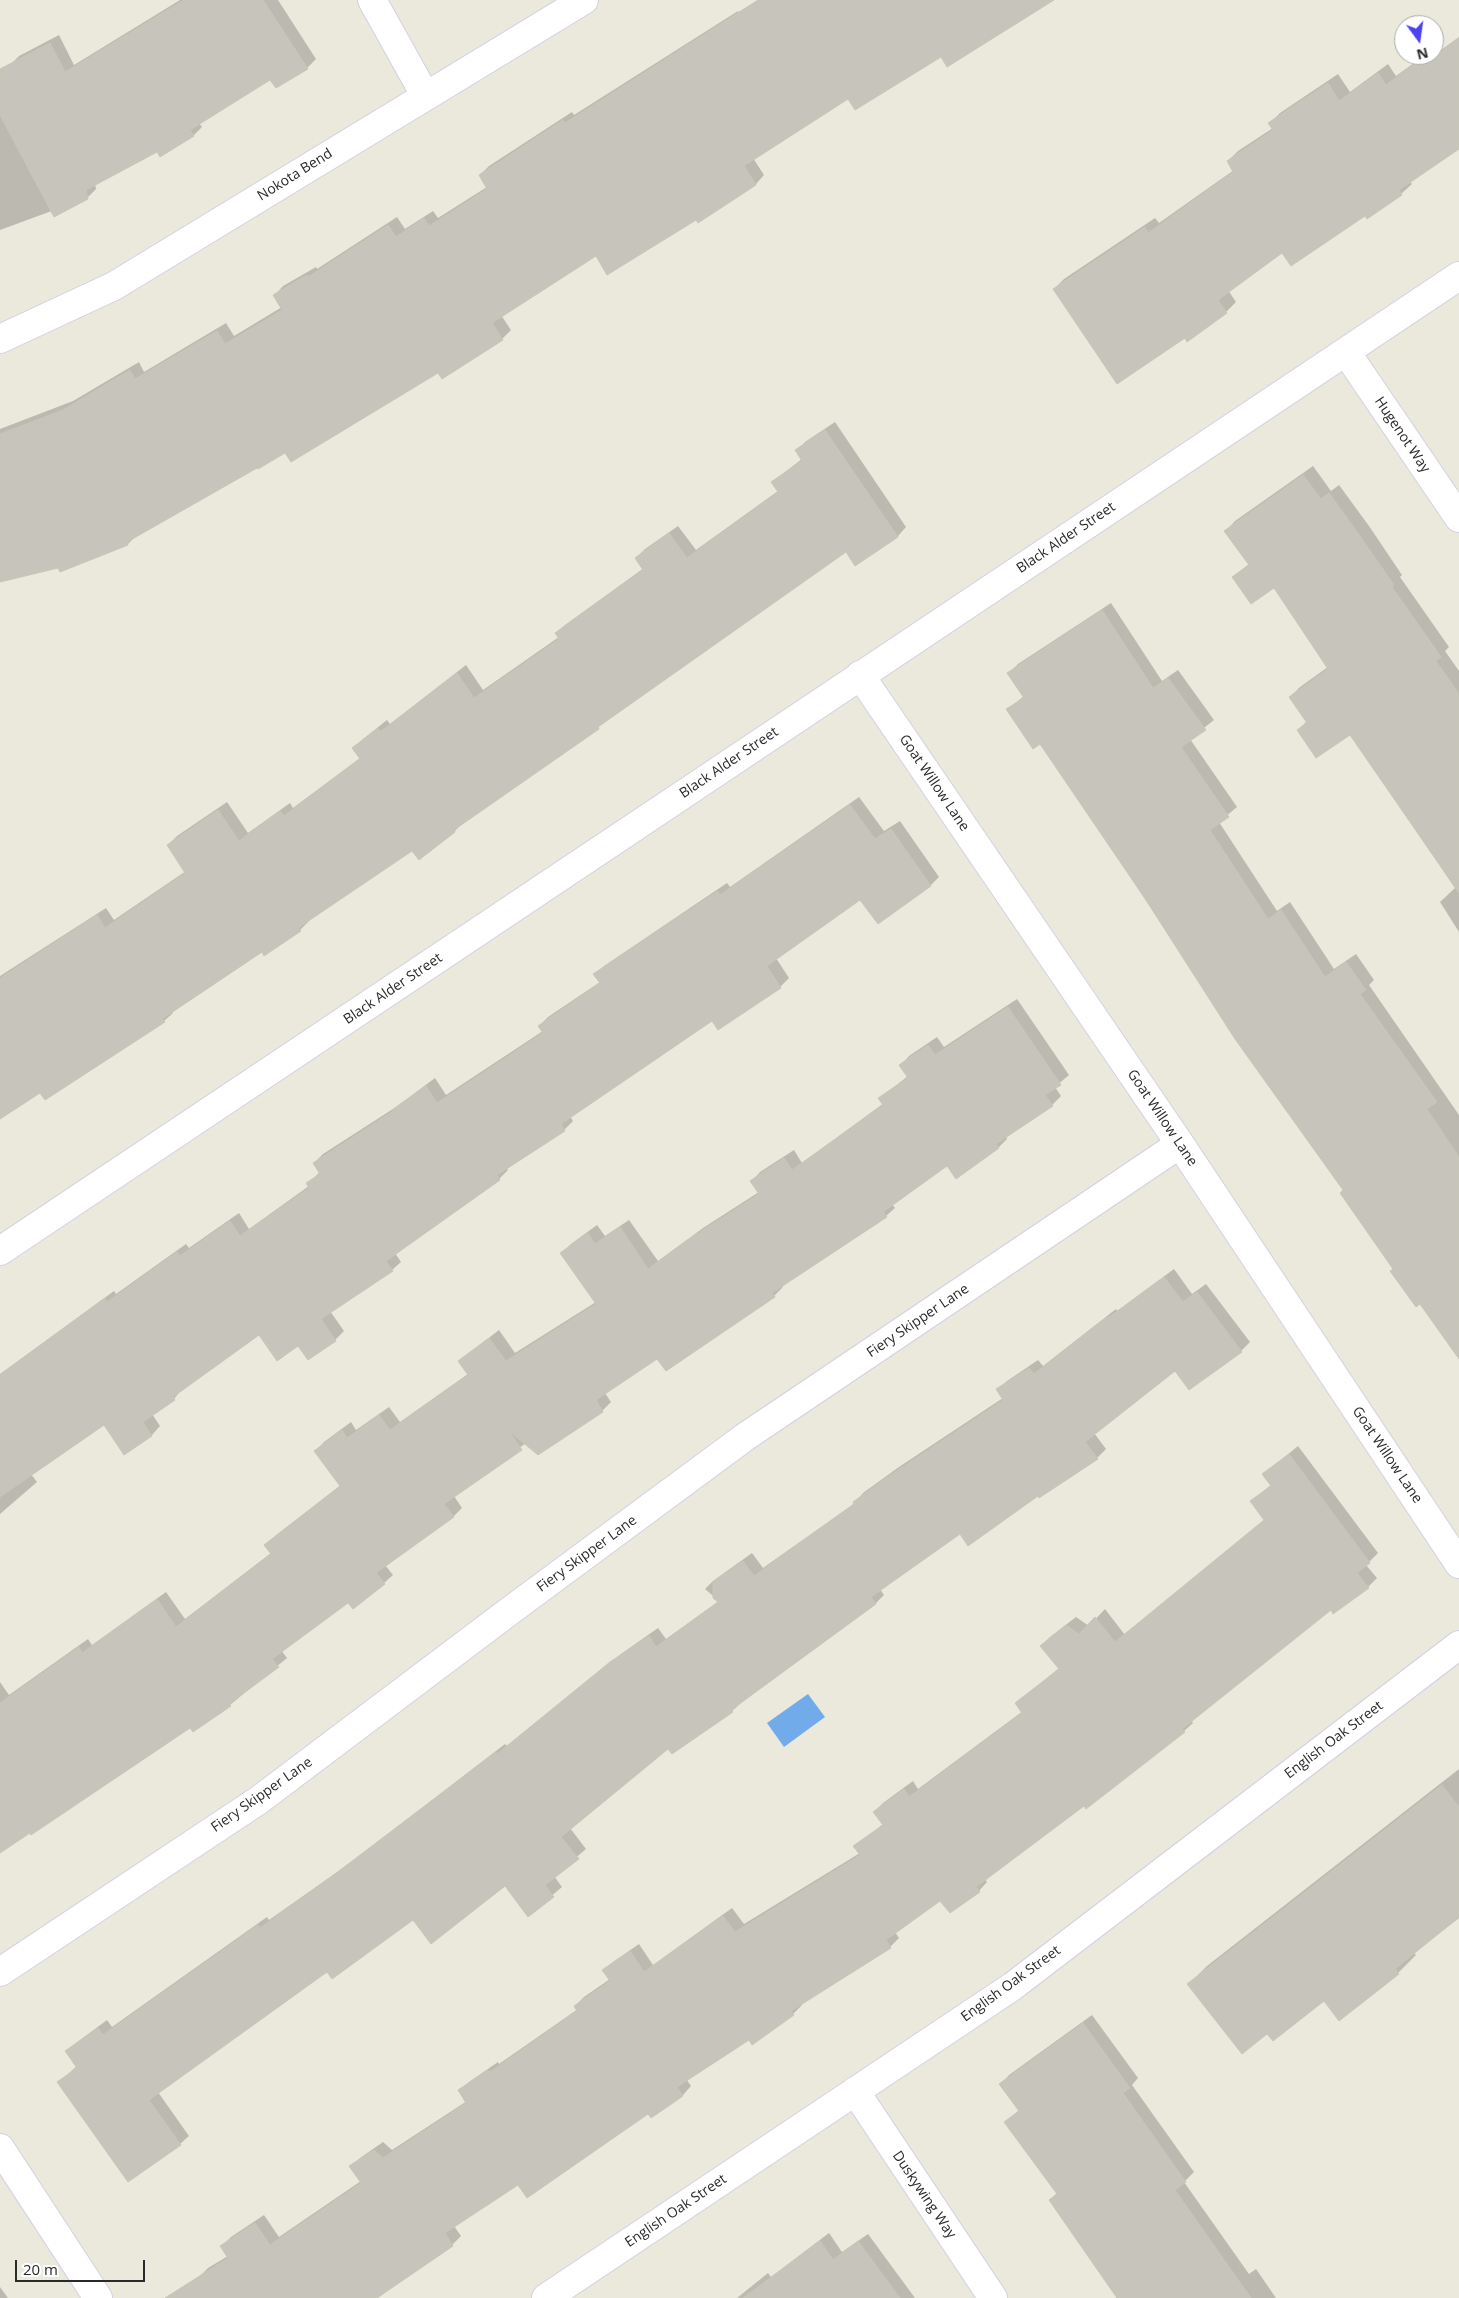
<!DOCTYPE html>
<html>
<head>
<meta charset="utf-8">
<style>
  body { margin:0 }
  #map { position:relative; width:1459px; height:2298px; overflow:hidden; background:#ebe9dc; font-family:"Open Sans",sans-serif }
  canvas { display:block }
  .north { position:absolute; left:1394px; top:15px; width:50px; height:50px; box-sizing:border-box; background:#fff; border:1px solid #aaa; border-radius:50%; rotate:166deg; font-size:14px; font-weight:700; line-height:20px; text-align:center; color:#2a2a2a }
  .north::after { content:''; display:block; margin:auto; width:18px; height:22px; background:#4d41f4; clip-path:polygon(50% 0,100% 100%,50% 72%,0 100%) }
  .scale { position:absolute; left:15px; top:2260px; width:130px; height:22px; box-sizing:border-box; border:2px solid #2a2a2a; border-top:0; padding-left:6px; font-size:15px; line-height:18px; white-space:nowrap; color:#2a2a2a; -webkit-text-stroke:4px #fff; paint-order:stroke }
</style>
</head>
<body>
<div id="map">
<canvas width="1459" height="2298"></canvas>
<div class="north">N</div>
<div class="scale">20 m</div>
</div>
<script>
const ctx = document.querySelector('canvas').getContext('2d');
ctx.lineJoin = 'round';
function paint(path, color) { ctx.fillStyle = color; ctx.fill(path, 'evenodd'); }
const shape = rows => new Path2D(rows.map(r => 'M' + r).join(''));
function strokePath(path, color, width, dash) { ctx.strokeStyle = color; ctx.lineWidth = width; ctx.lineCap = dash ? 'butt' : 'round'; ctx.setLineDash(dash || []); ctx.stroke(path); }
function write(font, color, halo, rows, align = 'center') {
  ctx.font = font + ' "Open Sans",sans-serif'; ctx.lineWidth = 4; ctx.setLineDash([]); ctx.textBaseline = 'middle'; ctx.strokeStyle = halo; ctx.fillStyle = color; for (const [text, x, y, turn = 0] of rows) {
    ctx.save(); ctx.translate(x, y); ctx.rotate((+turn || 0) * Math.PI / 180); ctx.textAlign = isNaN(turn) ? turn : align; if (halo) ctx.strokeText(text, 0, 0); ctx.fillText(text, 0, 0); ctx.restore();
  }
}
paint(shape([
  [808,1694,825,1717,784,1747,767,1723]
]), '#72abea');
paint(shape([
  [180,0,278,0,316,59,307,68,271,78,199,123,202,127,193,136,158,151,95,184,96,189,87,198,0,230,0,99,10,65,19,56,59,35,74,65],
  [761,0,1054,0,941,55,849,97,753,158,764,175,756,184,698,222,696,218,596,254,501,315,511,330,502,339,258,466,136,536,128,544,59,566,0,581,0,429,73,401,139,362,144,372,226,323,234,336,282,307,275,295,283,286,316,267,317,269,397,217,405,229,433,211,438,218,487,187,480,175,489,166,572,112,574,115,738,11,739,13],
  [1459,37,1459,148,1410,182,1412,184,1401,194,1366,215,1282,251,1228,290,1236,302,1226,312,1185,336,1054,289,1064,279,1155,218,1159,223,1234,170,1228,161,1238,151,1273,128,1270,123,1280,113,1338,74,1350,92,1388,64,1396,76,1425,55,1434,55],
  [835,422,906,527,898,536,856,564,846,551,463,822,455,831,412,849,308,920,309,921,300,930,262,950,172,1011,173,1013,164,1021,41,1091,0,1118,0,976,106,908,114,920,186,871,168,845,177,836,227,802,248,833,290,803,293,808,360,758,354,748,362,740,387,720,390,724,466,665,483,690,559,637,556,633,565,625,644,568,636,558,645,549,678,526,696,550,778,491,772,482,802,459,797,451,805,442],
  [1313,466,1331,491,1339,485,1369,526,1402,575,1400,577,1449,647,1445,651,1459,671,1459,932,1440,902,1455,888,1351,733,1298,730,1307,721,1290,697,1300,687,1328,667,1274,587,1233,577,1250,563,1226,531,1235,521],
  [1111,603,1162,681,1178,670,1214,720,1190,739,1237,807,1219,822,1277,911,1290,902,1334,969,1356,954,1374,980,1369,985,1459,1115,1459,1357,1394,1269,1344,1190,1236,1038,1098,827,1040,742,1008,709,1024,696,1009,673,1018,664],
  [859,797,884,831,900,821,939,877,931,885,861,898,776,958,789,978,780,987,719,1028,713,1019,570,1116,573,1121,564,1130,506,1168,508,1170,499,1179,395,1253,401,1262,392,1270,330,1311,344,1331,335,1340,299,1345,259,1333,182,1389,174,1399,152,1414,160,1426,152,1435,125,1453,104,1424,31,1474,37,1482,0,1514,0,1374,114,1291,116,1294,186,1244,189,1248,239,1213,249,1229,309,1186,307,1184,320,1172,314,1163,323,1154,396,1107,435,1078,446,1095,543,1031,539,1026,548,1017,600,982,595,975,604,966,727,883,730,887],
  [1017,999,1069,1075,1055,1087,1061,1096,1052,1105,1006,1136,1007,1139,999,1147,948,1165,892,1204,895,1208,886,1216,781,1285,783,1287,774,1296,666,1369,658,1358,605,1393,611,1402,602,1411,526,1443,454,1496,462,1508,454,1516,385,1565,393,1575,384,1583,348,1601,281,1650,287,1658,230,1705,193,1730,190,1726,0,1851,0,1682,9,1695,88,1639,92,1645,166,1592,185,1619,271,1553,265,1545,274,1537,341,1485,316,1451,324,1442,351,1422,356,1430,389,1407,400,1422,468,1374,459,1361,499,1330,515,1353,596,1302,562,1253,571,1244,597,1225,605,1236,629,1220,658,1261,703,1228,759,1192,752,1181,760,1172,794,1150,802,1163,884,1103,880,1098,908,1076,901,1065,909,1056,937,1037,944,1047],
  [1174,1269,1192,1294,1206,1284,1250,1342,1241,1351,1175,1369,1094,1433,1106,1449,1097,1458,1040,1496,1038,1495,960,1532,880,1589,884,1595,875,1604,741,1703,732,1711,668,1747,570,1828,586,1849,554,1876,562,1887,529,1915,505,1885,413,1918,327,1971,158,2092,189,2136,180,2144,59,2082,77,2066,67,2051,76,2043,107,2020,112,2027,267,1917,269,1920,350,1863,505,1744,507,1746,621,1654,658,1628,666,1639,719,1601,705,1589,713,1581,752,1553,763,1568,855,1503,863,1493,899,1467,1003,1398,998,1390,1007,1381,1038,1360,1043,1366,1116,1309,1117,1311],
  [1298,1446,1378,1553,1366,1565,1377,1578,1368,1587,1331,1609,1191,1720,1193,1723,1184,1731,985,1879,987,1882,979,1891,940,1899,895,1932,899,1938,890,1947,801,2003,802,2005,793,2014,752,2043,749,2039,687,2080,691,2086,683,2095,651,2116,648,2112,518,2184,454,2226,461,2236,452,2245,374,2298,213,2298,199,2277,208,2268,228,2256,222,2246,231,2237,264,2215,279,2237,361,2181,351,2166,360,2158,383,2142,392,2150,467,2101,460,2091,469,2082,498,2062,499,2064,578,2009,575,2006,584,1997,610,1979,604,1970,613,1962,639,1944,653,1965,732,1908,744,1924,860,1853,855,1847,883,1824,874,1812,883,1803,913,1781,918,1789,1023,1711,1017,1703,1059,1668,1042,1646,1050,1637,1076,1617,1089,1626,1105,1609,1125,1635,1265,1520,1251,1501,1272,1484,1264,1474],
  [1459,1769,1459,1918,1414,1953,1416,1955,1398,1973,1324,1999,1267,2032,1189,1984,1207,1966],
  [1092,2015,1138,2078,1132,2085,1194,2172,1184,2182,1249,2274,1256,2269,1276,2298,1118,2298,1050,2200,1058,2192,1006,2122,1019,2110,1001,2084,1009,2075],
  [829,2233,842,2252,868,2234,915,2298,737,2298,768,2273,771,2277],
  [0,2287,8,2298,0,2298]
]), '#0003');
const building = shape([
  [184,0,263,0,308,69,276,88,270,80,190,130,194,136,160,157,157,152,86,190,88,199,54,217,0,115,0,69,50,43,65,72,184,0],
  [758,0,1054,0,947,67,941,57,855,110,848,99,744,166,756,185,698,223,696,220,607,275,596,256,492,323,503,340,442,379,438,373,291,462,285,453,258,469,257,468,127,542,128,545,60,572,58,568,0,582,0,434,63,410,130,370,135,379,217,331,225,344,282,310,273,295,307,275,308,277,388,225,396,237,424,218,429,226,487,189,479,175,563,120,565,123,758,0],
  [1459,38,1459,149,1399,190,1402,195,1367,219,1365,216,1291,266,1282,253,1218,300,1227,313,1187,342,1185,338,1117,384,1053,289,1145,227,1148,233,1233,172,1227,161,1273,130,1268,123,1328,83,1339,101,1378,73,1386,85,1421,59,1424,63,1459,38],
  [825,430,898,537,855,566,846,552,598,727,599,729,454,830,455,832,419,860,412,851,298,928,301,931,264,956,262,952,162,1019,165,1022,45,1100,40,1093,0,1119,0,978,97,915,105,928,185,873,167,845,218,810,239,841,280,811,284,816,360,759,352,748,378,728,380,732,457,673,474,698,559,639,555,633,643,570,635,558,669,533,687,558,778,492,771,482,802,461,795,450,825,430],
  [1303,475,1321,499,1329,493,1360,536,1394,585,1392,587,1441,657,1436,661,1459,694,1459,893,1350,735,1316,758,1297,730,1307,723,1289,697,1328,669,1274,588,1251,604,1232,577,1249,565,1224,531,1303,475],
  [1102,610,1153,688,1168,678,1206,730,1181,747,1229,817,1210,830,1268,919,1281,910,1325,977,1346,962,1366,990,1360,994,1437,1102,1427,1109,1459,1157,1459,1359,1420,1304,1416,1307,1390,1271,1393,1269,1340,1193,1343,1190,1235,1039,1146,900,1040,744,1033,749,1006,709,1024,698,1007,673,1102,610],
  [850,805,875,839,891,829,931,886,878,924,860,900,767,966,781,988,718,1030,712,1021,561,1124,565,1131,497,1175,500,1180,386,1261,393,1271,321,1319,336,1341,308,1360,298,1346,277,1361,259,1335,173,1397,175,1400,143,1422,152,1436,124,1455,104,1425,0,1497,0,1375,105,1298,107,1302,177,1252,180,1256,230,1221,240,1236,309,1188,306,1183,320,1174,313,1163,393,1111,392,1110,426,1086,437,1103,543,1033,538,1026,600,983,593,974,718,891,720,895,850,805],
  [1008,1007,1061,1085,1045,1095,1053,1106,996,1144,999,1148,956,1179,947,1166,883,1212,887,1217,772,1293,775,1297,666,1371,657,1359,596,1400,603,1412,538,1455,509,1431,522,1450,444,1504,454,1517,376,1573,385,1584,353,1609,348,1603,272,1659,279,1667,229,1704,231,1706,193,1732,190,1728,31,1835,30,1833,0,1853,0,1703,79,1647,82,1653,157,1599,176,1627,271,1554,264,1545,340,1486,314,1451,342,1430,347,1438,379,1415,390,1430,468,1375,458,1361,489,1338,506,1361,596,1304,560,1253,588,1233,595,1244,620,1227,648,1269,692,1237,759,1194,750,1181,784,1158,792,1170,883,1105,878,1098,908,1078,899,1065,928,1045,935,1055,1008,1007],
  [1164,1277,1183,1302,1197,1292,1242,1352,1189,1390,1175,1371,1085,1442,1098,1459,1039,1498,1038,1496,968,1546,960,1534,871,1597,876,1604,731,1710,733,1712,672,1754,668,1749,561,1837,579,1859,545,1885,554,1897,528,1917,505,1886,431,1944,413,1920,332,1979,327,1972,149,2100,181,2145,128,2182,57,2082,77,2068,65,2051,98,2028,103,2035,258,1925,260,1928,339,1871,496,1752,497,1754,610,1662,649,1636,656,1647,718,1602,713,1598,713,1582,743,1561,754,1576,854,1504,853,1502,889,1476,1003,1400,996,1389,1029,1368,1034,1374,1107,1317,1108,1318,1164,1277],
  [1289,1454,1370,1563,1357,1573,1369,1588,1333,1614,1331,1610,1182,1729,1185,1732,1086,1809,1084,1806,976,1887,980,1892,950,1913,940,1901,886,1940,891,1948,791,2011,794,2015,752,2045,749,2040,677,2087,683,2096,651,2118,648,2114,527,2198,518,2185,445,2233,453,2246,377,2298,165,2298,228,2258,220,2246,255,2223,270,2245,361,2183,349,2166,374,2150,383,2158,466,2103,458,2090,488,2070,490,2072,577,2011,574,2006,610,1981,602,1970,630,1951,644,1972,723,1916,735,1932,860,1855,853,1846,883,1825,873,1812,904,1789,909,1797,1022,1713,1015,1703,1059,1669,1040,1646,1066,1625,1079,1634,1095,1617,1115,1642,1264,1520,1250,1501,1271,1486,1262,1474,1289,1454],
  [1442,1785,1459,1807,1459,1917,1395,1969,1399,1974,1339,2021,1324,2001,1273,2041,1267,2034,1242,2054,1187,1984,1442,1785],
  [1083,2023,1130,2088,1123,2093,1186,2182,1175,2190,1251,2298,1117,2298,1049,2200,1057,2194,1004,2122,1019,2111,999,2084,1083,2023],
  [820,2241,833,2260,858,2241,900,2298,743,2298,820,2241]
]);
paint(building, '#c7c5bb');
strokePath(building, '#c7c5b6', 1);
const street = shape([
  [372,0,425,95],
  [0,339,114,286,584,0],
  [1346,352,1459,518],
  [860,675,1180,1144,1459,1564],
  [0,1251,1459,276],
  [0,1972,259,1800,511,1610,745,1437,1180,1144],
  [855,2091,993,2298],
  [0,2148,98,2298],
  [546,2298,1013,1986,1459,1645]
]);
strokePath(street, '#d2d1e2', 30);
strokePath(street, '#fff', 28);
write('14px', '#2a2a2a', '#fff', [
  ["Nokota Bend",295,175,-32],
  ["Hugenot Way",1402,435,56],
  ["Black Alder Street",1066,538,-34],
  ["Black Alder Street",729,763,-34],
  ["Goat Willow Lane",934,783,56],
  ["Black Alder Street",393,989,-34],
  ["Goat Willow Lane",1162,1118,56],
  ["Fiery Skipper Lane",918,1321,-34],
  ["Goat Willow Lane",1387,1455,56],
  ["Fiery Skipper Lane",587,1554,-36],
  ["English Oak Street",1334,1740,-37],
  ["Fiery Skipper Lane",262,1795,-35],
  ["English Oak Street",1011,1984,-36],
  ["Duskywing Way",924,2195,56],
  ["English Oak Street",676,2211,-34]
]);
</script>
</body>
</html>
